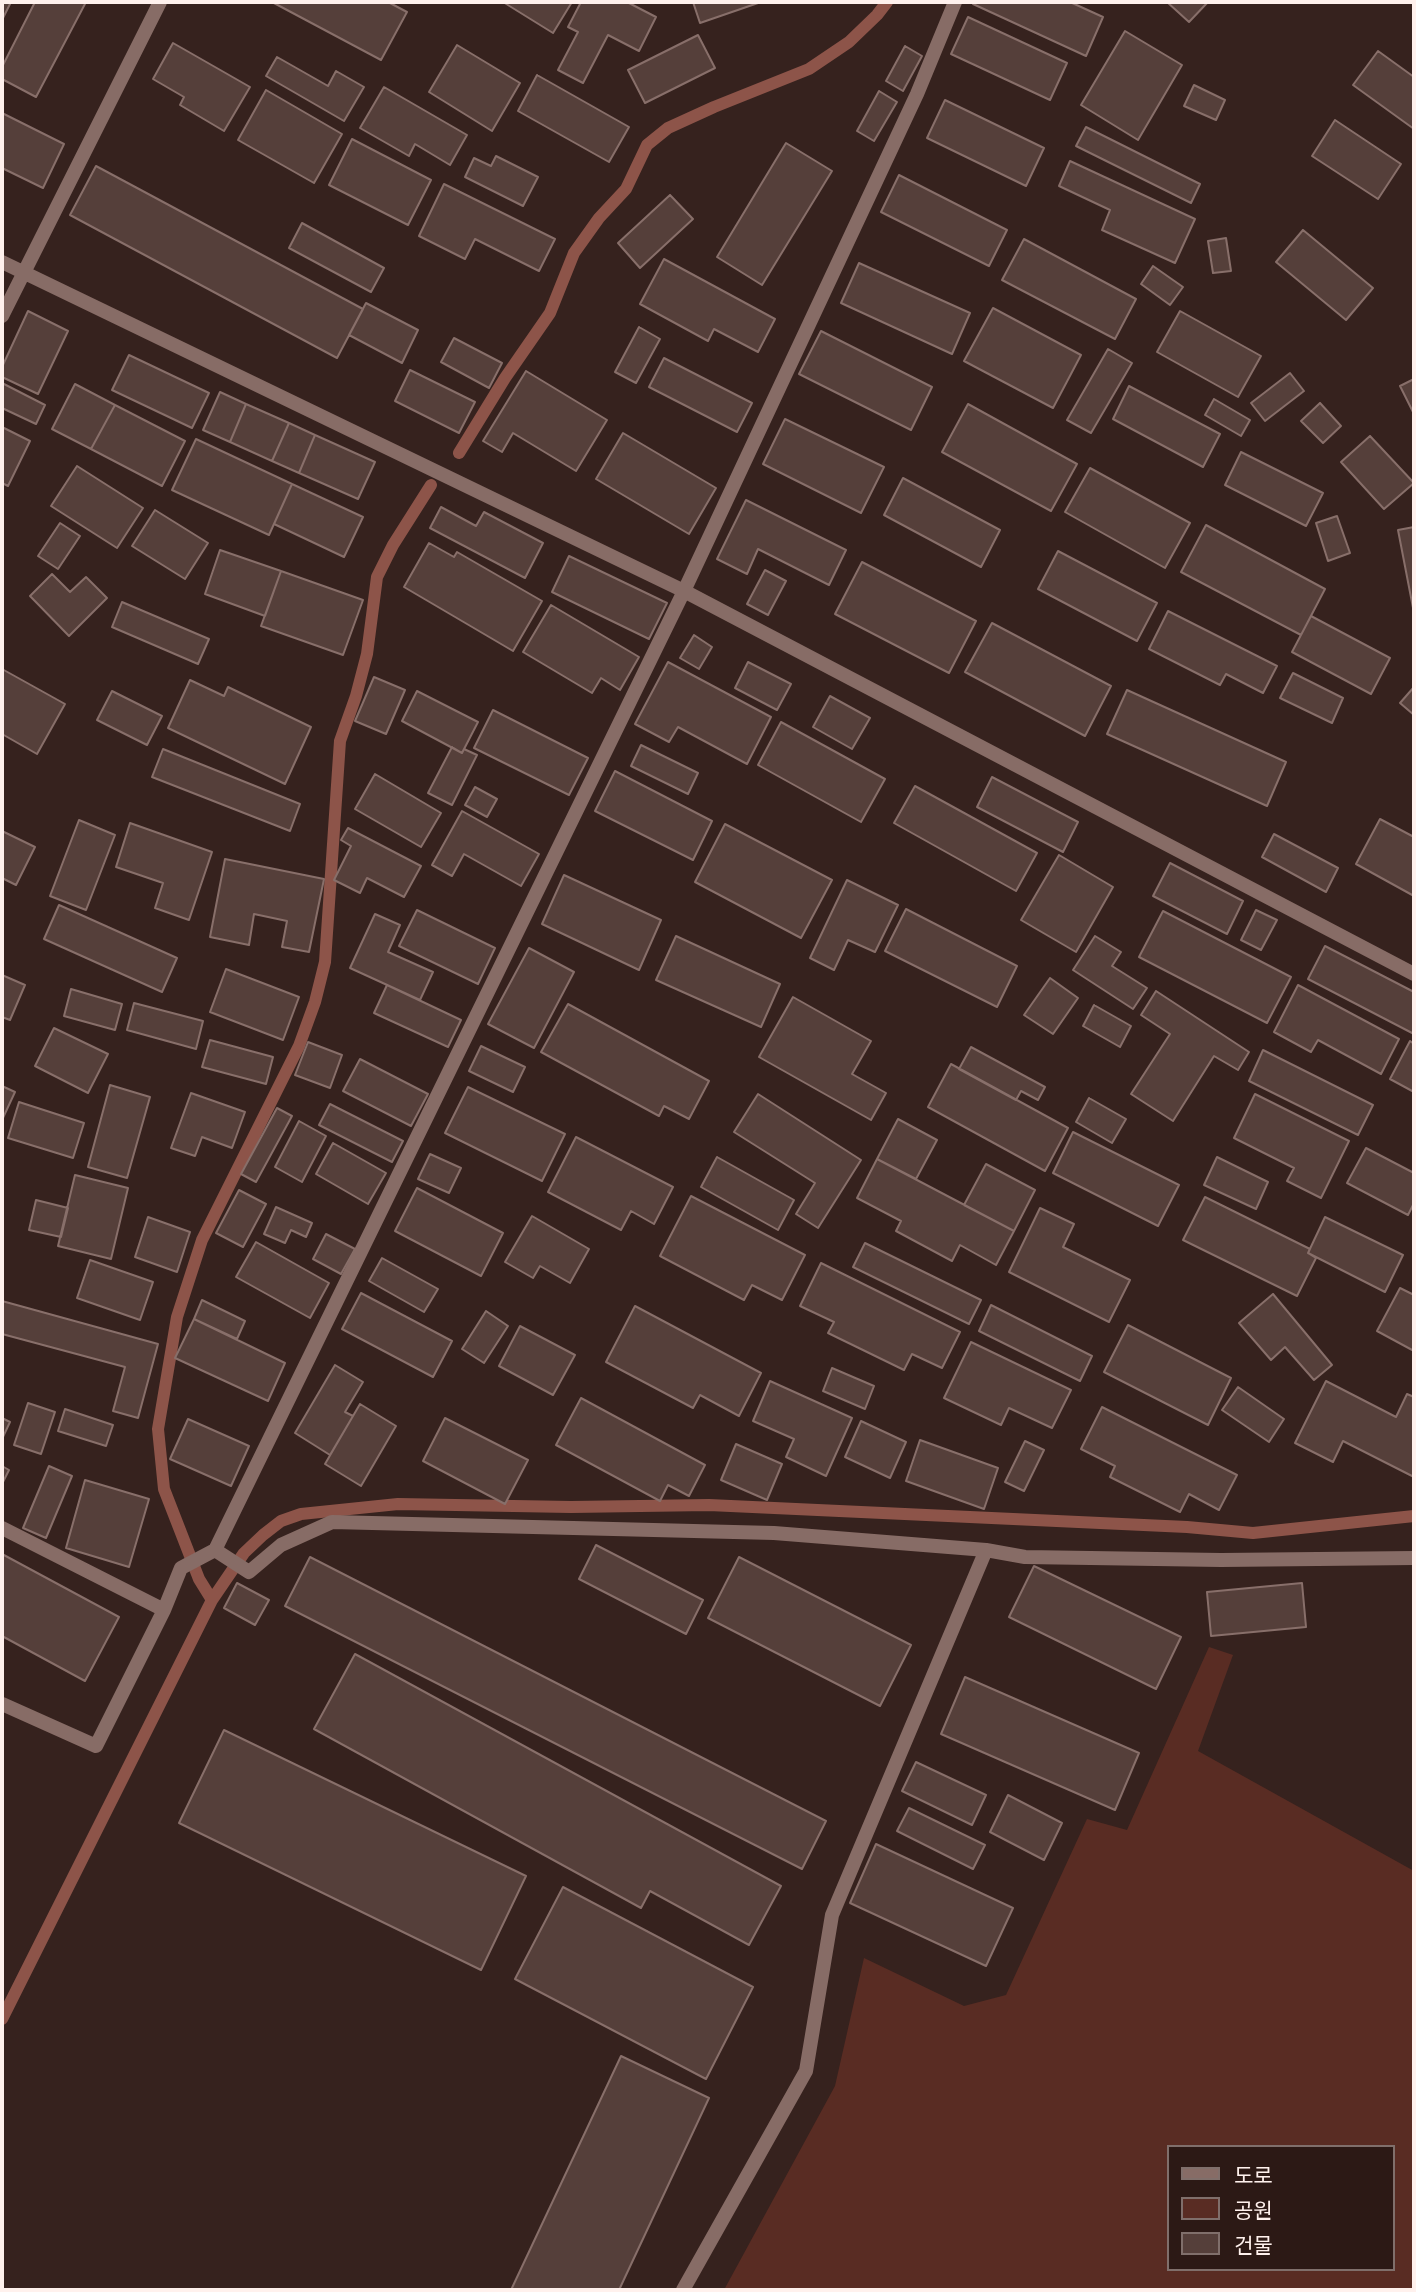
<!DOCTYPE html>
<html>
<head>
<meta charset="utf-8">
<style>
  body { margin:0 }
  #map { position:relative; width:1416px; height:2292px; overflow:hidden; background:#36221e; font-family:Quicksand,"Noto Sans KR",sans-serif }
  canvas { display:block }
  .frame { position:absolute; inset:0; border:4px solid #fff1ed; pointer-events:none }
  .legend { position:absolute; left:1167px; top:2145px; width:228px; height:126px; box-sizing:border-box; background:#2c1915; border:2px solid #806f6b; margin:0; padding:9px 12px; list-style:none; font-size:21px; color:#fff1ed }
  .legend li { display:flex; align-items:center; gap:14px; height:35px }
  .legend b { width:35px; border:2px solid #806f6b }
</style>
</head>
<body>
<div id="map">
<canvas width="1416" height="2292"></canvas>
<div class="frame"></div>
<ul class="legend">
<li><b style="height:9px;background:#876c66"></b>도로</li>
<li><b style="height:19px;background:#592c23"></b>공원</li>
<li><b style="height:19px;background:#553f3a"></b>건물</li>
</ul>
</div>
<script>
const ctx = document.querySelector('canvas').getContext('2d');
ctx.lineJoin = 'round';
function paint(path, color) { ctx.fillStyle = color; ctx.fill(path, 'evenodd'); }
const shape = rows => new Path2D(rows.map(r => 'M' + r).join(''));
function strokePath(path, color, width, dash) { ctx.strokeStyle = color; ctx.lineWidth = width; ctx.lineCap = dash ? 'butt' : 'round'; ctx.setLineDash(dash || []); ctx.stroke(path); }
paint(shape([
  [1209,1647,1233,1655,1198,1751,1414,1871,1414,2290,724,2290,835,2086,864,1958,964,2006,1006,1995,1087,1819,1127,1830],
  [1169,2147,1393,2147,1393,2269,1169,2269]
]), '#592c23');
strokePath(shape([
  [459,453,505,378,550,313,574,253,599,218,626,189,647,145,668,128,714,107,809,69,849,42,877,15,887,2],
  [212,1600,199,1579,164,1489,158,1429,177,1317,202,1240,299,1046,315,1002,325,962,340,741,356,696,367,654,377,577,393,545,431,485],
  [2,2019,212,1600,244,1553,263,1535,281,1521,301,1514,398,1504,571,1507,709,1505,1187,1527,1253,1533,1414,1516]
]), '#8d5449', 12);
const building = shape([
  [2,2,11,2,2,20,2,2],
  [35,2,86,2,36,97,2,79,2,67,35,2],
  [272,2,388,2,407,12,381,60,272,2],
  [503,2,572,2,553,33,503,2],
  [581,2,627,2,656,17,639,51,608,35,583,83,558,70,578,32,568,27,581,2],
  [693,2,761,2,700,23,693,2],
  [974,2,1070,2,1103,17,1086,56,973,4,974,2],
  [1167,2,1208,2,1189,22,1167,2],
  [968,17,1067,63,1050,100,951,54,968,17],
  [1125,31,1182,65,1138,140,1081,105,1125,31],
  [698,35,715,68,645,103,628,70,698,35],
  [173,43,250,87,224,131,180,105,184,97,153,79,173,43],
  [457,45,520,83,492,131,429,92,457,45],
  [905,46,922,56,903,91,886,81,905,46],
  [1378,51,1414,77,1414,129,1353,85,1378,51],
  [277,57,328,86,336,71,364,87,344,121,266,76,277,57],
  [537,75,629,127,609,162,518,111,537,75],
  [1194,85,1225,100,1216,120,1184,106,1194,85],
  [384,87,467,135,450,165,415,144,409,156,360,128,384,87],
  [266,90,342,134,314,183,238,140,266,90],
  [879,91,897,102,874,141,857,131,879,91],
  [945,100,1044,148,1026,186,927,138,945,100],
  [2,113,64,144,43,188,2,168,2,113],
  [1335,120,1401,164,1378,199,1312,156,1335,120],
  [1086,127,1200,184,1191,203,1076,146,1086,127],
  [352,139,431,180,408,225,329,185,352,139],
  [786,143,832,171,762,285,717,257,786,143],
  [496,156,538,177,523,206,465,177,474,158,491,166,496,156],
  [1070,161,1195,219,1175,263,1102,230,1110,210,1059,186,1070,161],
  [96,166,363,309,337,358,70,215,96,166],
  [899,175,1007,230,989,266,881,212,899,175],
  [444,184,555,239,539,271,475,239,465,259,419,236,444,184],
  [670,195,693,219,640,268,618,243,670,195],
  [302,223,384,268,371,292,289,248,302,223],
  [1303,230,1373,288,1346,320,1276,262,1303,230],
  [1226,238,1231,271,1213,273,1208,241,1226,238],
  [1024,239,1136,299,1115,339,1002,280,1024,239],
  [664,259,775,319,758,352,714,329,708,341,640,304,664,259],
  [859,263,970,313,952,354,841,303,859,263],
  [1153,266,1183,287,1170,305,1141,284,1153,266],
  [366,303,418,330,402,363,349,335,366,303],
  [993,308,1081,355,1053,408,964,361,993,308],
  [28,311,68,331,38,394,2,377,2,367,28,311],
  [1180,311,1261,356,1238,397,1157,352,1180,311],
  [639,327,660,339,636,383,615,372,639,327],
  [821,331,932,387,911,430,799,374,821,331],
  [454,338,502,363,489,388,441,362,454,338],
  [1108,349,1132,363,1091,433,1067,420,1108,349],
  [129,355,209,393,192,428,112,390,129,355],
  [664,358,752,403,737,432,649,387,664,358],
  [410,370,475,402,459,433,395,401,410,370],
  [526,371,607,420,576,471,513,433,502,452,483,441,526,371],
  [1290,373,1304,391,1265,421,1251,403,1290,373],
  [1414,379,1414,414,1400,386,1414,379],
  [2,383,45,405,36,424,2,408,2,383],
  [75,384,115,405,91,449,52,429,75,384],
  [1129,386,1220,434,1203,467,1113,419,1129,386],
  [220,392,246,404,230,442,203,430,220,392],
  [1214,399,1250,420,1241,436,1205,415,1214,399],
  [1320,403,1341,426,1323,443,1301,421,1320,403],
  [246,404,289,423,272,461,230,442,246,404],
  [968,404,1077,464,1051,511,942,452,968,404],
  [115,405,185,441,162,486,91,449,115,405],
  [785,419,884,467,861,513,763,464,785,419],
  [289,423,315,435,299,473,272,461,289,423],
  [2,427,30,441,8,486,2,483,2,427],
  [623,433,716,488,689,534,596,479,623,433],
  [315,435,375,462,358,499,299,473,315,435],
  [1370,436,1414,483,1384,509,1341,462,1370,436],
  [196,439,292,484,269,535,172,490,196,439],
  [1241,452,1323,493,1306,526,1225,485,1241,452],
  [77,466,143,508,117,548,51,506,77,466],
  [1090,468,1190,523,1165,568,1065,512,1090,468],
  [903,478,1000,530,981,567,884,515,903,478],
  [292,484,363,517,344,557,274,524,292,484],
  [746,500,846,550,829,585,758,549,747,574,717,559,746,500],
  [441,507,476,526,484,512,543,543,525,578,430,528,441,507],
  [155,510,208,543,185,579,132,546,155,510],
  [1337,516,1350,553,1328,561,1316,523,1337,516],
  [60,523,80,536,58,569,38,556,60,523],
  [1206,525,1325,589,1301,635,1181,572,1206,525],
  [1414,527,1414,613,1398,530,1414,527],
  [429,543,454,557,457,552,542,601,513,651,404,587,429,543],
  [220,550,281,571,265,616,205,594,220,550],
  [1058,551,1157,603,1137,641,1038,589,1058,551],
  [569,556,667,603,649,639,552,592,569,556],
  [862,562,976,621,949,673,835,614,862,562],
  [765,570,786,581,768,615,747,604,765,570],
  [281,571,363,600,343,655,261,626,281,571],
  [52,574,70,592,86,577,107,598,69,636,30,596,52,574],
  [122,602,209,639,198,664,112,627,122,602],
  [551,605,639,657,620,690,601,678,592,693,523,652,551,605],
  [1168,611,1277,666,1263,693,1226,674,1220,685,1149,649,1168,611],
  [1311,616,1390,658,1371,694,1292,652,1311,616],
  [992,623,1111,686,1085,736,965,672,992,623],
  [694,635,712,647,699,669,680,658,694,635],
  [668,662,771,717,747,764,678,727,669,742,635,724,668,662],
  [748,662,791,684,777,710,735,688,748,662],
  [2,669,65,704,37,754,2,734,2,669],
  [1293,673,1343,698,1332,723,1280,698,1293,673],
  [374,677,405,690,386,734,355,721,374,677],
  [190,680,224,696,228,687,311,727,285,784,168,728,190,680],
  [1414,687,1414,715,1400,703,1414,687],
  [1127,690,1286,762,1267,806,1107,734,1127,690],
  [112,691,162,716,147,745,97,720,112,691],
  [417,691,478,722,462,753,402,721,417,691],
  [830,696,870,718,852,749,813,727,830,696],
  [493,710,588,758,569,795,474,748,493,710],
  [781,722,885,779,861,822,758,765,781,722],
  [641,745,698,773,688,794,631,766,641,745],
  [452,747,462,753,464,749,477,755,452,805,428,793,452,747],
  [163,749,300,804,290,831,152,777,163,749],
  [615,771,712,821,693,860,595,811,615,771],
  [375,774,441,813,421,847,355,809,375,774],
  [992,777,1078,822,1063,852,977,807,992,777],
  [915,786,1037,853,1016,891,894,823,915,786],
  [475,787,497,799,487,817,465,805,475,787],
  [462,811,539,854,521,886,464,854,452,876,432,865,462,811],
  [1380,819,1414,837,1414,896,1356,864,1380,819],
  [79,820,115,835,86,910,50,896,79,820],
  [130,823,212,852,189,920,155,908,163,883,116,867,130,823],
  [725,824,832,880,801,938,695,882,725,824],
  [348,828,421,866,404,897,367,878,360,893,334,880,351,846,341,840,348,828],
  [2,831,35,847,16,885,2,878,2,831],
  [1274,834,1338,868,1326,892,1262,857,1274,834],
  [1059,855,1113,887,1076,952,1021,920,1059,855],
  [225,859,324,879,309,952,282,947,287,921,254,914,249,945,210,937,225,859],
  [1170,863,1243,901,1227,934,1153,896,1170,863],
  [564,875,661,920,639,970,542,924,564,875],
  [847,880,898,905,875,952,848,940,834,970,810,958,847,880],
  [59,905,177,958,162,992,44,939,59,905],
  [906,909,1017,966,997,1007,885,951,906,909],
  [417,910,495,948,478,984,399,946,417,910],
  [1256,910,1277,920,1261,950,1241,940,1256,910],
  [1163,911,1291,977,1267,1023,1139,957,1163,911],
  [375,914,400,925,388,952,433,972,420,1000,350,968,375,914],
  [676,936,780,984,761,1027,656,980,676,936],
  [1095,936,1121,952,1112,966,1147,988,1133,1009,1073,970,1095,936],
  [1325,946,1414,992,1414,1034,1308,979,1325,946],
  [529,948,574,972,534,1048,488,1024,529,948],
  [226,969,299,997,283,1040,210,1012,226,969],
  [2,975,25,985,10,1020,2,1017,2,975],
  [1050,978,1078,998,1053,1034,1024,1015,1050,978],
  [387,985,461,1020,448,1047,374,1013,387,985],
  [1298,985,1399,1039,1381,1074,1318,1040,1311,1052,1274,1032,1298,985],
  [71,989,122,1004,115,1030,64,1016,71,989],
  [1156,991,1249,1052,1238,1070,1214,1056,1173,1121,1131,1094,1170,1034,1141,1015,1156,991],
  [793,997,871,1041,852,1074,886,1093,871,1120,759,1057,793,997],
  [134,1003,203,1021,196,1049,127,1030,134,1003],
  [568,1004,709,1081,689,1119,664,1106,659,1116,541,1052,568,1004],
  [1094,1005,1131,1026,1120,1047,1083,1026,1094,1005],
  [54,1028,108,1054,88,1093,35,1066,54,1028],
  [210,1040,273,1057,266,1084,202,1067,210,1040],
  [1410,1041,1414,1044,1414,1092,1390,1079,1410,1041],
  [308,1042,342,1055,330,1088,295,1075,308,1042],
  [481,1046,525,1067,513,1092,469,1071,481,1046],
  [971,1047,1045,1087,1038,1100,1021,1091,1016,1100,959,1069,971,1047],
  [1263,1050,1373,1105,1358,1135,1249,1081,1263,1050],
  [360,1059,428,1094,411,1126,343,1091,360,1059],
  [951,1064,1068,1128,1045,1171,928,1107,951,1064],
  [110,1085,150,1097,127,1178,88,1167,110,1085],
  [2,1086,15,1092,2,1120,2,1086],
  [468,1087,565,1134,542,1181,445,1133,468,1087],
  [191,1093,245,1112,232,1148,202,1137,195,1156,171,1148,191,1093],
  [758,1094,861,1160,818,1228,796,1214,815,1183,734,1132,758,1094],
  [1255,1094,1349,1141,1321,1198,1287,1181,1294,1168,1234,1138,1255,1094],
  [1089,1098,1126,1119,1112,1143,1076,1122,1089,1098],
  [19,1102,84,1123,73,1158,8,1138,19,1102],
  [330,1104,403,1141,392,1162,319,1125,330,1104],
  [277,1108,292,1116,256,1182,241,1174,277,1108],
  [898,1119,937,1140,916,1179,877,1159,898,1119],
  [299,1121,326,1136,302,1182,275,1167,299,1121],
  [1073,1132,1179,1185,1158,1226,1053,1173,1073,1132],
  [576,1137,673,1187,654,1224,631,1211,621,1230,548,1192,576,1137],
  [333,1143,386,1173,368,1204,316,1174,333,1143],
  [1366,1148,1414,1173,1414,1203,1408,1215,1347,1183,1366,1148],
  [430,1154,461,1168,449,1193,418,1179,430,1154],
  [717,1157,794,1200,778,1230,701,1187,717,1157],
  [1217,1157,1268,1182,1256,1209,1204,1185,1217,1157],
  [877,1159,1014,1231,996,1265,960,1245,952,1261,896,1231,901,1221,857,1198,877,1159],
  [986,1164,1035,1190,1014,1231,964,1205,986,1164],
  [75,1175,128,1188,111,1259,58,1246,75,1175],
  [417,1188,503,1233,481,1276,395,1231,417,1188],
  [239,1190,266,1204,243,1247,216,1233,239,1190],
  [691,1196,805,1255,782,1300,752,1285,744,1300,660,1256,691,1196],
  [1205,1197,1310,1249,1308,1253,1316,1258,1297,1296,1183,1240,1205,1197],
  [36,1200,68,1208,61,1237,29,1230,36,1200],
  [276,1207,312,1223,306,1237,291,1230,285,1243,264,1234,276,1207],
  [1040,1208,1074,1224,1063,1247,1130,1280,1109,1322,1009,1272,1040,1208],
  [532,1216,589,1249,570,1283,540,1266,533,1278,505,1262,532,1216],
  [148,1217,190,1232,177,1272,135,1257,148,1217],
  [1325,1217,1403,1255,1385,1292,1308,1253,1325,1217],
  [326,1234,355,1249,341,1274,313,1259,326,1234],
  [256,1242,329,1283,310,1318,236,1277,256,1242],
  [865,1243,981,1300,969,1324,853,1267,865,1243],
  [382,1258,438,1289,424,1312,369,1281,382,1258],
  [90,1260,153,1282,140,1320,77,1298,90,1260],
  [821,1263,960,1332,942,1368,912,1354,904,1370,828,1333,834,1322,800,1306,821,1263],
  [1400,1288,1414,1295,1414,1351,1377,1331,1400,1288],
  [361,1293,452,1341,433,1377,342,1329,361,1293],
  [1273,1294,1332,1365,1314,1380,1285,1347,1271,1360,1239,1323,1273,1294],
  [202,1300,245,1321,237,1339,194,1319,202,1300],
  [2,1301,158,1344,138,1418,113,1411,125,1367,2,1334,2,1301],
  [991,1305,1092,1356,1080,1381,979,1331,991,1305],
  [635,1306,761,1373,739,1416,700,1395,693,1408,606,1362,635,1306],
  [486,1311,508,1326,484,1363,462,1349,486,1311],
  [194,1319,285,1363,268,1401,175,1358,194,1319],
  [1128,1325,1231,1378,1208,1425,1104,1372,1128,1325],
  [520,1326,575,1355,553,1395,499,1366,520,1326],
  [971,1342,1071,1390,1052,1428,1009,1408,1001,1425,944,1398,971,1342],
  [335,1365,363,1382,345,1412,353,1416,330,1455,295,1433,335,1365],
  [832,1368,874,1386,865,1409,823,1391,832,1368],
  [770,1381,852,1418,826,1476,786,1457,794,1439,753,1421,770,1381],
  [1326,1381,1396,1417,1407,1394,1414,1397,1414,1477,1343,1441,1333,1462,1295,1443,1326,1381],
  [1238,1387,1284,1419,1269,1442,1222,1410,1238,1387],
  [581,1398,705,1465,689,1496,668,1485,660,1501,556,1445,581,1398],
  [28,1403,55,1412,41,1454,14,1445,28,1403],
  [360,1404,396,1426,361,1486,325,1464,360,1404],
  [1102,1407,1237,1475,1219,1510,1189,1494,1180,1512,1110,1477,1115,1466,1081,1449,1102,1407],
  [65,1409,113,1425,106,1446,58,1431,65,1409],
  [2,1418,10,1422,2,1439,2,1418],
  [445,1418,528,1460,505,1504,423,1461,445,1418],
  [188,1419,249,1446,231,1486,170,1459,188,1419],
  [861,1421,906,1442,890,1478,845,1457,861,1421],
  [920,1440,998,1468,984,1509,906,1481,920,1440],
  [1025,1441,1044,1450,1024,1491,1005,1482,1025,1441],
  [736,1444,782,1464,767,1500,721,1480,736,1444],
  [2,1466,9,1470,2,1484,2,1466],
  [49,1466,72,1476,46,1538,23,1528,49,1466],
  [85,1480,149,1499,129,1567,66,1548,85,1480],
  [596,1545,703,1600,686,1634,579,1579,596,1545],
  [2,1554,119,1617,85,1681,2,1636,2,1554],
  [310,1557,826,1821,802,1869,285,1606,310,1557],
  [739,1557,911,1645,880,1706,708,1618,739,1557],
  [1034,1566,1181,1637,1156,1689,1009,1617,1034,1566],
  [237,1583,269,1600,255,1625,224,1608,237,1583],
  [1302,1583,1306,1627,1211,1636,1207,1592,1302,1583],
  [355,1654,781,1886,749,1945,650,1891,641,1908,314,1729,355,1654],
  [965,1677,1139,1753,1115,1810,941,1734,965,1677],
  [224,1730,526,1876,481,1970,179,1823,224,1730],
  [916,1762,986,1795,972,1825,902,1791,916,1762],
  [1008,1795,1062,1823,1044,1860,990,1832,1008,1795],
  [909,1808,985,1845,973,1869,897,1831,909,1808],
  [876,1844,1013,1908,986,1966,850,1903,876,1844],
  [563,1887,753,1987,706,2079,515,1979,563,1887],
  [621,2056,709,2098,619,2290,511,2290,621,2056]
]);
paint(building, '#553f3a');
strokePath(building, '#886f6a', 2);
strokePath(shape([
  [2,262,684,591,1414,974],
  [2,316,160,2],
  [2,1528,164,1610,181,1568,215,1550,249,1572,281,1545,332,1522,774,1533,986,1550,1025,1557,1221,1560,1414,1558],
  [215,1550,684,591,917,94,955,2],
  [2,1704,96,1746,164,1610],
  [683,2290,806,2071,832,1915,986,1550]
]), '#876c66', 14);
</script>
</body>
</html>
